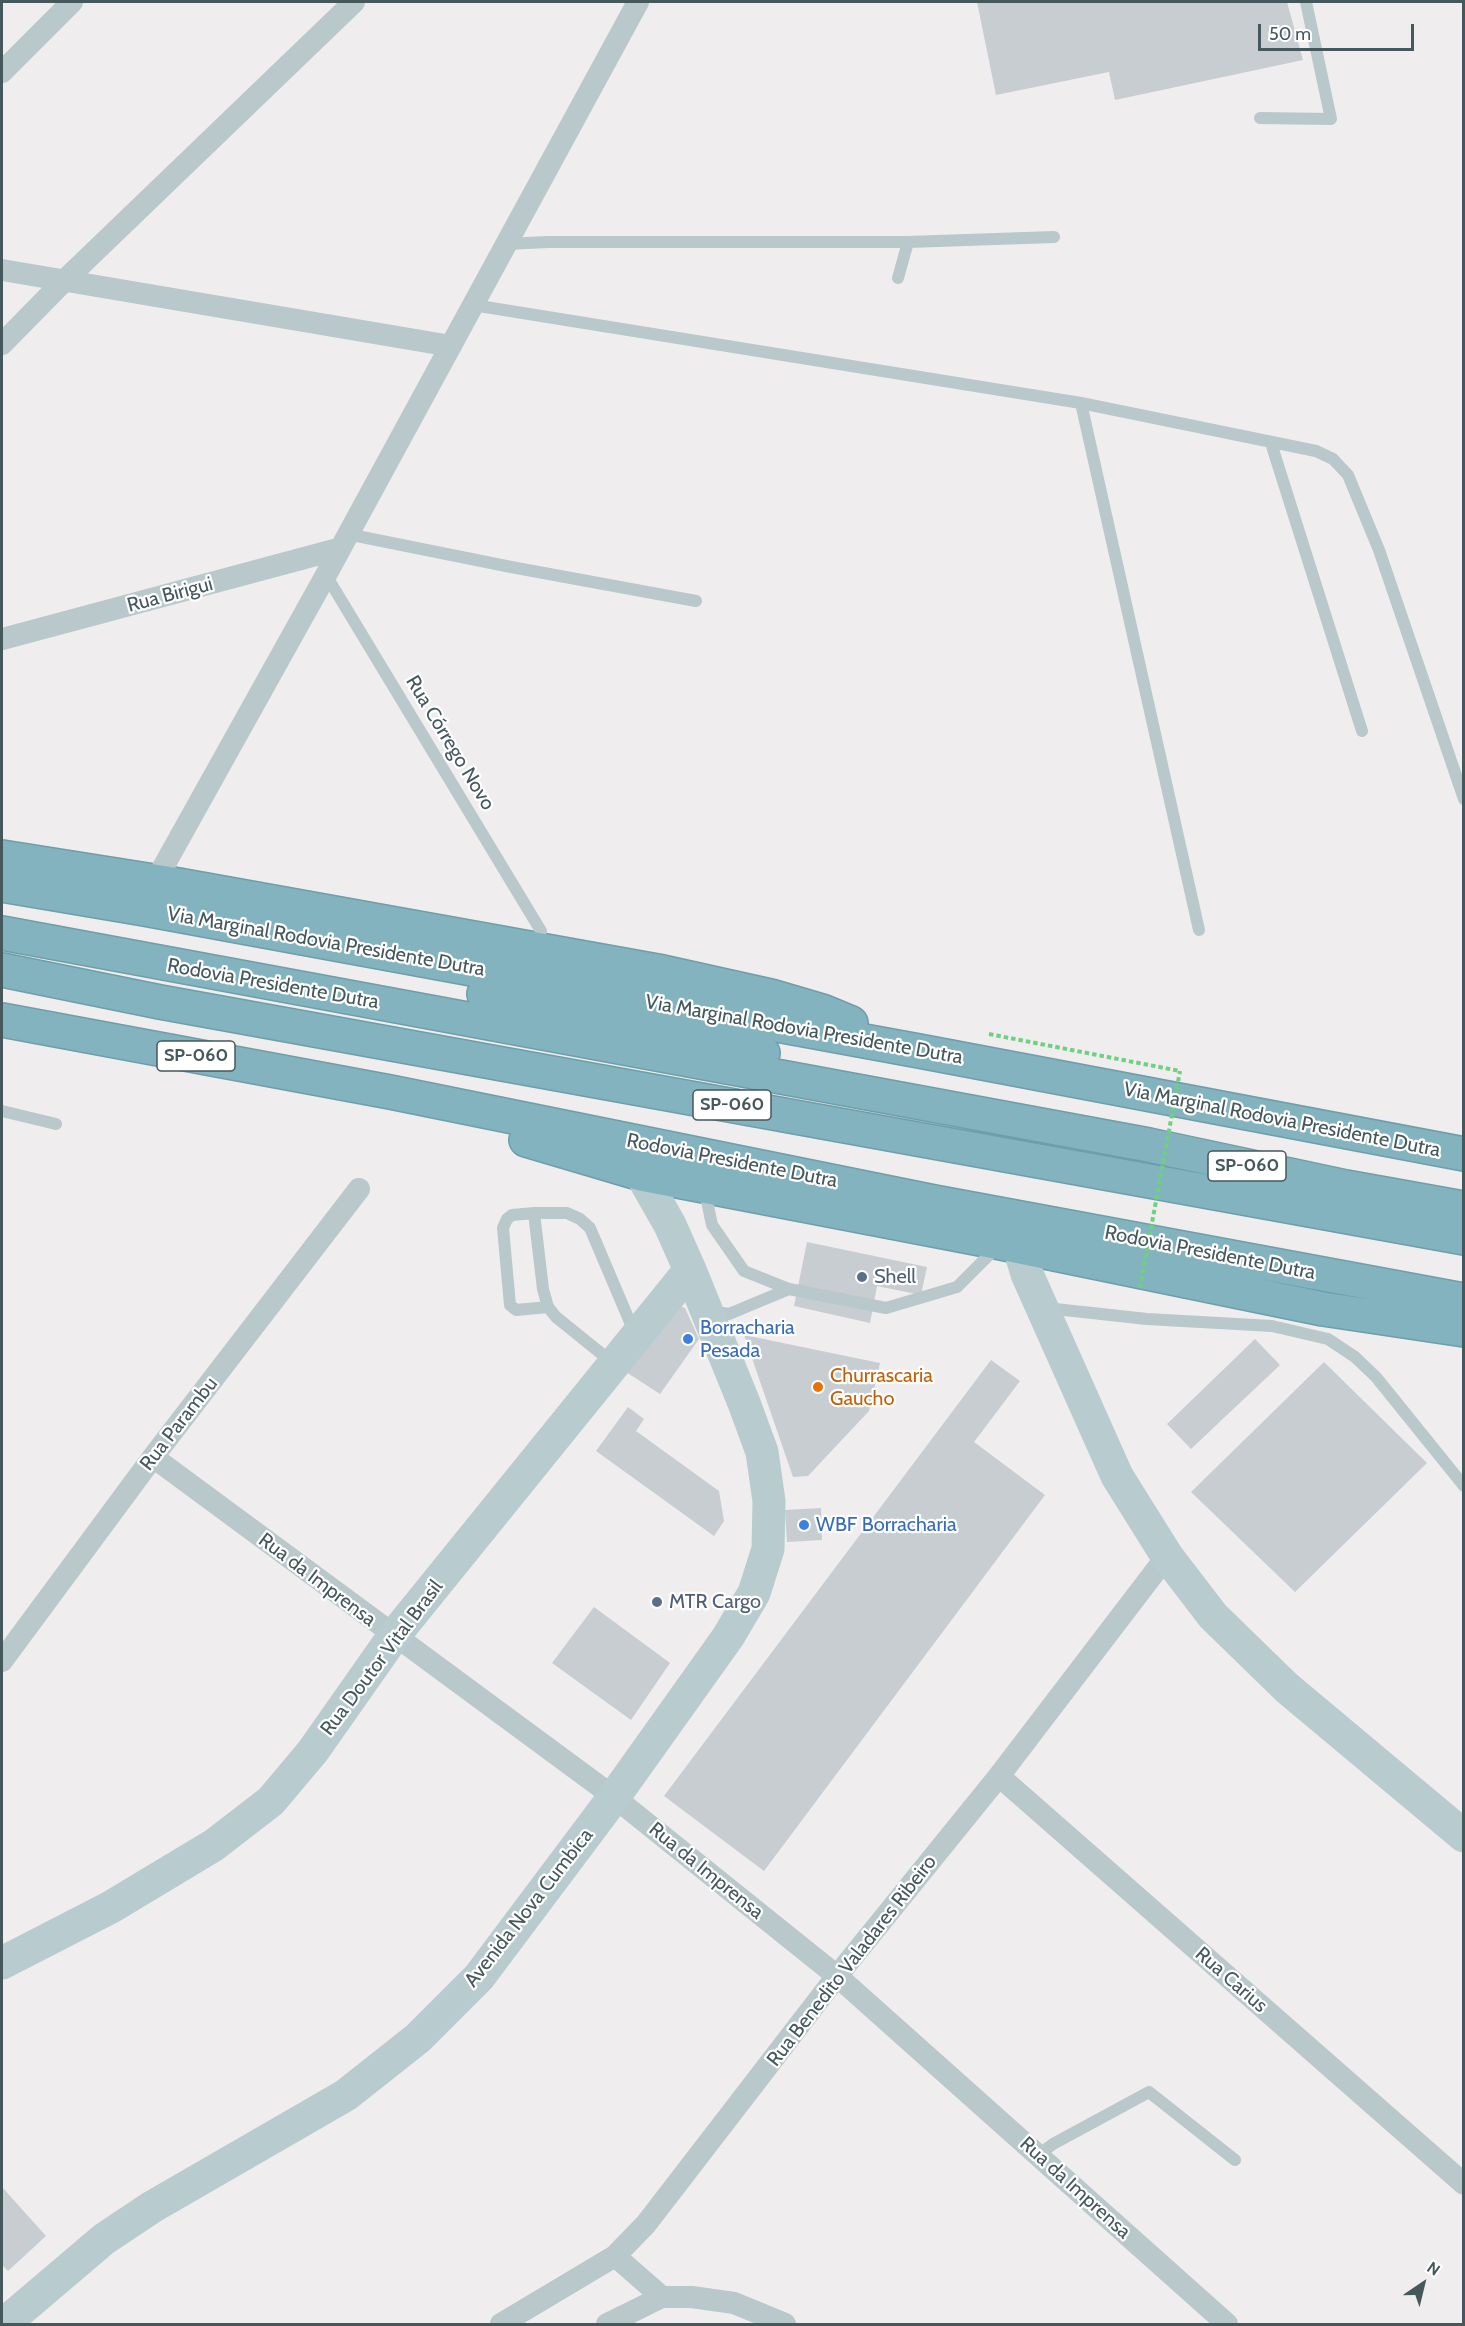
<!DOCTYPE html>
<html>
<head>
<meta charset="utf-8">
<style>
  body { margin:0 }
  #map { position:relative; width:1465px; height:2326px; overflow:hidden; background:#f0edee; font-family:Cabin,sans-serif }
  canvas { display:block }
  .frame { position:absolute; inset:0; border:3px solid #45585b; pointer-events:none }
  .north { position:absolute; left:1393px; top:2254px; width:60px; height:60px; -webkit-text-stroke:4px #fff; paint-order:stroke; rotate:35deg; font-size:16px; font-weight:700; line-height:24px; text-align:center; color:#45585b }
  .north::after { content:''; display:block; margin:auto; width:21px; height:27px; background:#45585b; clip-path:polygon(50% 0,100% 100%,50% 72%,0 100%) }
  .scale { position:absolute; left:1258px; top:24px; width:156px; height:27px; box-sizing:border-box; border:3px solid #45585b; border-top:0; padding-left:8px; font-size:18px; line-height:21px; white-space:nowrap; color:#45585b; -webkit-text-stroke:4px #fff; paint-order:stroke }
</style>
</head>
<body>
<div id="map">
<canvas width="1465" height="2326"></canvas>
<div class="frame"></div>
<div class="north">N</div>
<div class="scale">50 m</div>
</div>
<script>
const ctx = document.querySelector('canvas').getContext('2d');
ctx.lineJoin = 'round';
function paint(path, color) { ctx.fillStyle = color; ctx.fill(path, 'evenodd'); }
const shape = rows => new Path2D(rows.map(r => 'M' + r).join(''));
function strokePath(path, color, width, dash) { ctx.strokeStyle = color; ctx.lineWidth = width; ctx.lineCap = dash ? 'butt' : 'round'; ctx.setLineDash(dash || []); ctx.stroke(path); }
function write(font, color, halo, rows, align = 'center') {
  ctx.font = font + ' Cabin,sans-serif'; ctx.lineWidth = 4.5; ctx.setLineDash([]); ctx.textBaseline = 'middle'; ctx.strokeStyle = halo; ctx.fillStyle = color; for (const [text, x, y, turn = 0] of rows) {
    ctx.save(); ctx.translate(x, y); ctx.rotate((+turn || 0) * Math.PI / 180); ctx.textAlign = isNaN(turn) ? turn : align; if (halo) ctx.strokeText(text, 0, 0); ctx.fillText(text, 0, 0); ctx.restore();
  }
}
paint(shape([
  [977,2,1287,2,1303,60,1115,100,1109,72,996,95],
  [807,1242,927,1267,921,1295,877,1286,870,1323,794,1306],
  [680,1306,685,1308,699,1339,660,1394,626,1372],
  [744,1335,880,1363,869,1411,808,1476,793,1477],
  [1255,1339,1280,1365,1191,1449,1167,1424],
  [991,1360,1020,1381,974,1442,1045,1495,764,1871,664,1796],
  [1324,1362,1427,1463,1295,1592,1191,1492],
  [628,1407,644,1419,636,1431,719,1491,724,1521,714,1536,596,1451],
  [821,1508,822,1540,787,1542,785,1510],
  [594,1607,670,1663,631,1720,552,1663],
  [2,2187,46,2236,8,2271,2,2265]
]), '#c7cdd0');
const highway = shape([
  [2,857,179,885,663,972,771,996,822,1011,851,1023],
  [2,885,144,909,919,1051,1464,1154],
  [2,933,1149,1145,1346,1187,1464,1208],
  [2,970,160,1002,1464,1238],
  [484,994,763,1053],
  [2,1020,390,1092,934,1202,1464,1300],
  [526,1140,641,1174,1001,1243,1323,1309,1464,1330]
]);
strokePath(highway, '#6d9faa', 36);
strokePath(shape([
  [989,1034,1180,1071]
]), '#6fd081', 4, [4.5, 3]);
strokePath(shape([
  [1260,118,1331,119,1306,2],
  [506,244,548,242,908,242,1054,237],
  [898,278,908,242],
  [473,305,1081,403,1199,930],
  [1081,403,1316,451,1333,459,1348,475,1379,550,1464,799],
  [1271,443,1362,731],
  [347,534,511,567,696,601],
  [326,575,541,931],
  [2,1111,56,1124],
  [704,1187,712,1225,744,1271,789,1289],
  [534,1213,512,1215,507,1219,503,1228,510,1305,516,1310,548,1307],
  [1046,1308,1147,1319,1272,1326,1328,1339,1355,1357,1376,1377,1464,1486],
  [710,1311,729,1314,789,1289,886,1308,957,1287,998,1246],
  [613,1363,556,1317,548,1307,543,1289,534,1213,567,1213,580,1219,590,1228,635,1334],
  [1038,2155,1053,2144,1149,2092,1235,2160]
]), '#b8c8cb', 12);
strokePath(shape([
  [2,72,72,2],
  [2,270,451,346],
  [2,344,64,281,354,2],
  [2,639,338,549],
  [161,871,326,575,638,2],
  [153,1457,614,1797,837,1976,1227,2324],
  [2,1661,153,1457,359,1189],
  [999,1776,1464,2184],
  [615,2256,662,2297],
  [501,2324,615,2256,646,2224,837,1976,999,1776,1167,1556],
  [607,2324,662,2297,692,2297,734,2303,785,2324]
]), '#b8c8cb', 22);
strokePath(shape([
  [1019,1247,1027,1274,1117,1476,1167,1556,1213,1616,1287,1688,1464,1836],
  [2,1963,111,1907,214,1845,271,1801,313,1751,393,1637,690,1270],
  [4,2324,104,2239,152,2207,346,2095,418,2038,479,1977,614,1797,728,1637,754,1593,768,1549,769,1501,762,1452,744,1403,690,1270,670,1225,641,1174]
]), '#b8ccd0', 33);
strokePath(highway, '#82b3bf', 33);
strokePath(shape([
  [1140,1288,1180,1071]
]), '#6fd081', 4, [4.5, 3]);
for (const [x, y, r, color] of [
  [862,1277,6,"#5c6f8a"],
  [688,1339,6,"#3f7fe0"],
  [818,1387,6,"#e8710a"],
  [804,1525,6,"#3f7fe0"],
  [657,1602,6,"#5c6f8a"]
]) { const dot = new Path2D(); dot.arc(x, y, r, 0, 2 * Math.PI); ctx.fillStyle = color; ctx.fill(dot); strokePath(dot, '#fff', 2); }
for (const [x, y, w] of [
  [196,1056,78],
  [732,1105,78],
  [1247,1166,78]
]) { const box = new Path2D(); box.roundRect(x - w / 2, y - 15, w, 30, 4.5); ctx.fillStyle = '#fff'; ctx.fill(box); strokePath(box, '#45585b', 1.5); }
write('bold 18px', '#45585b', null, [
  ["SP-060",196,1056],
  ["SP-060",732,1105],
  ["SP-060",1247,1166]
]);
write('20px', '#45585b', '#fff', [
  ["Rua Birigui",170,595,-15],
  ["Rua Córrego Novo",450,743,59],
  ["Via Marginal Rodovia Presidente Dutra",326,942,10],
  ["Rodovia Presidente Dutra",273,984,10],
  ["Via Marginal Rodovia Presidente Dutra",804,1030,10],
  ["Via Marginal Rodovia Presidente Dutra",1282,1120,11],
  ["Rodovia Presidente Dutra",732,1161,11],
  ["Rodovia Presidente Dutra",1210,1253,11],
  ["Rua Parambu",179,1424,-52],
  ["Rua da Imprensa",317,1580,37],
  ["Rua Doutor Vital Brasil",382,1658,-53],
  ["Rua da Imprensa",706,1871,39],
  ["Avenida Nova Cumbica",529,1908,-52],
  ["Rua Benedito Valadares Ribeiro",852,1961,-52],
  ["Rua Carius",1231,1980,41],
  ["Rua da Imprensa",1075,2188,42]
]);
write('20px', '#4e5e75', '#fff', [
  ["Shell",874,1277],
  ["MTR Cargo",669,1602]
], 'left');
write('20px', '#366cbe', '#fff', [
  ["Borracharia",700,1328],
  ["Pesada",700,1351],
  ["WBF Borracharia",816,1525]
], 'left');
write('20px', '#c56008', '#fff', [
  ["Churrascaria",830,1376],
  ["Gaucho",830,1399]
], 'left');
</script>
</body>
</html>
